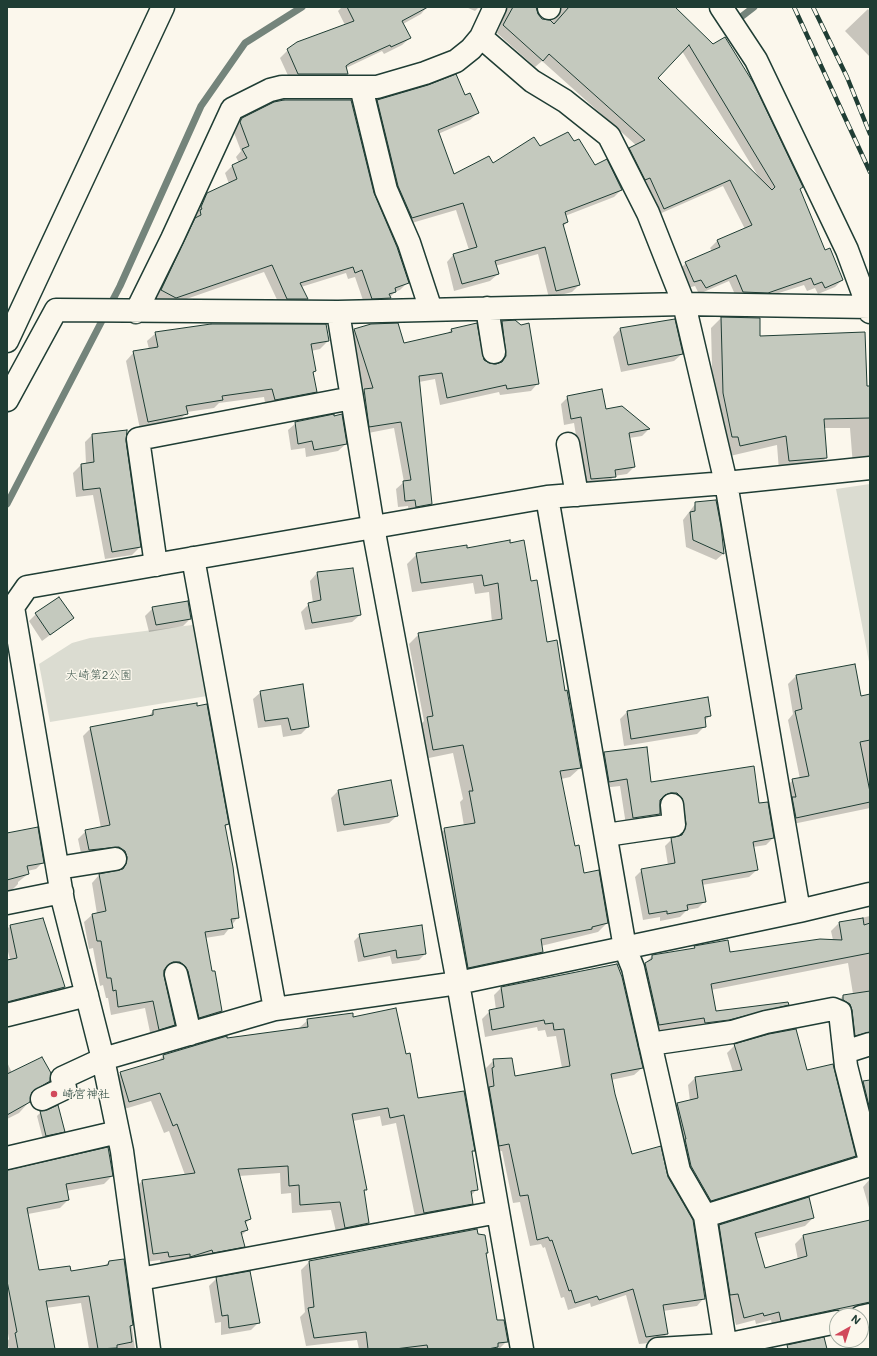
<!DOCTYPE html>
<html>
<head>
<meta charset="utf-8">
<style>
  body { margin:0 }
  #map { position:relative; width:877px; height:1356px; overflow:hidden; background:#fbf7ec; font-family:Mali,sans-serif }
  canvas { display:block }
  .frame { position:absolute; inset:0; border:8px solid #1f3d34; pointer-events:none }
  .north { position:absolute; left:829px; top:1308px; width:40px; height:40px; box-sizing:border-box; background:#fbf7ec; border:1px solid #a3ada2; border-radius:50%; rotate:39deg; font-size:11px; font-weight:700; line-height:16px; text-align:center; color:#1f3d34 }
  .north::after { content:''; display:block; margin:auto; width:14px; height:18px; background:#d1495b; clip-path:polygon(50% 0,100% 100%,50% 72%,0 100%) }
</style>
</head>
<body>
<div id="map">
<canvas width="877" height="1356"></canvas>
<div class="frame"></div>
<div class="north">N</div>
</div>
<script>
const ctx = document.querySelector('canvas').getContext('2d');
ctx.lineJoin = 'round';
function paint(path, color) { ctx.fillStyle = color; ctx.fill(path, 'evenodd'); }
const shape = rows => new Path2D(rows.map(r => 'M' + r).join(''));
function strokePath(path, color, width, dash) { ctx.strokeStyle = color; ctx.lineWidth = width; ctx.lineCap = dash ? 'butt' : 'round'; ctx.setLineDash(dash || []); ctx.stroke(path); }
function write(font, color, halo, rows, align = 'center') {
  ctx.font = font + ' Mali,"Klee One",sans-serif'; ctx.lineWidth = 3; ctx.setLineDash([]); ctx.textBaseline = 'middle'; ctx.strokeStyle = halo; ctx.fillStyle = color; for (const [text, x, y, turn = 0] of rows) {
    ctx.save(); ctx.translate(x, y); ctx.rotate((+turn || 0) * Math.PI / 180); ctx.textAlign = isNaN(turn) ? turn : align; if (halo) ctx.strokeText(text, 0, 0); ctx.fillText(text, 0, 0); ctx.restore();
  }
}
paint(shape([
  [870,484,870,667,836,489],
  [200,624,213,695,50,722,39,664,72,643,90,638]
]), '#dbdcd1');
paint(shape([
  [342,7,427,7,421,14,403,24,410,38,402,45,384,54,382,51,346,68,347,74,340,82,291,82,280,58,288,50,345,25,338,11],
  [466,7,479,7,475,11],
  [499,7,535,7,538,15,543,20,549,21,554,20,555,16,553,7,673,7,799,190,824,251,842,280,835,287,818,294,815,288,807,291,804,285,760,299,737,299,729,281,699,294,695,286,687,288,679,270,686,263,712,251,710,248,717,241,745,229,723,186,657,215,623,156,637,146,542,61,535,67,497,33,501,24,499,22],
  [682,51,758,176,656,78],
  [868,9,870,12,870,57,845,31],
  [464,97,478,113,470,120,438,134,454,175,492,165,540,148,574,142,594,166,621,190,614,197,565,216,567,222,563,227,579,285,572,292,549,298,538,254,495,266,498,274,490,281,454,291,447,262,454,254,469,250,456,210,405,225,370,108,377,100],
  [242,119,373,193,408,282,400,290,395,292,382,305,365,306,355,277,348,279,346,273,301,287,306,299,299,306,280,306,264,272,169,305,154,298,188,227,194,221,193,218,200,202,207,194,229,184,225,173,232,166,239,163,236,157,241,151,233,130],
  [721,318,866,387,870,387,870,469,853,466,850,428,824,428,826,458,816,468,779,471,777,445,730,456,713,404,711,328],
  [674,320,682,354,674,361,621,372,613,337,620,329],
  [502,322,538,383,531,391,500,395,499,392,440,405,435,379,419,382,431,504,424,511,409,514,408,506,398,507,396,489,404,482,394,428,363,434,357,397,364,390,348,337,355,330,404,344,447,334,451,330,489,364,499,364,495,329],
  [156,333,328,341,320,349,311,351,315,371,312,374,316,392,308,400,266,408,264,397,219,403,214,408,187,412,178,422,140,429,126,361,134,352,149,349,147,341],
  [568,397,605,410,649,429,642,436,629,438,634,467,627,474,614,476,608,483,584,485,574,423,564,425,561,404],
  [296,423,346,444,338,451,306,457,305,448,291,450,288,430],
  [125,431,125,441,140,547,132,555,105,559,93,495,76,497,73,473,81,465,86,464,85,442,92,435],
  [715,501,723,554,716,560,686,547,683,520,696,503],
  [466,549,530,582,546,643,564,692,580,768,570,777,561,779,574,847,584,874,607,923,598,932,541,946,542,952,533,961,459,977,436,838,445,829,464,826,460,802,463,799,453,753,424,759,418,727,424,721,409,644,419,634,492,622,489,592,475,594,473,583,412,592,407,564,417,554],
  [317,573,360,615,352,622,305,630,301,612,309,604,313,603,310,581],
  [153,608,190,619,183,626,149,632,145,616],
  [36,614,73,618,42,641,29,621],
  [854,665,860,697,870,708,870,808,788,825,785,788,793,780,800,779,788,720,793,714,788,684,796,676],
  [261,692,308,727,301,734,283,737,281,725,258,728,253,699],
  [153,711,228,824,225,827,238,917,224,935,205,938,211,972,221,1011,213,1019,191,1025,171,969,164,969,174,1025,166,1033,151,1037,145,1008,111,1015,108,998,106,998,103,985,100,986,93,948,89,949,84,922,92,915,97,914,92,883,99,875,119,871,120,866,82,858,78,839,86,831,101,828,83,736,91,728,148,717],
  [627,712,710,716,704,721,705,726,697,734,624,746,620,719],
  [604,753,650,783,758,804,773,838,766,845,753,847,757,870,749,877,702,885,705,901,698,908,687,910,680,917,660,921,660,917,643,920,635,877,642,870,668,865,665,846,672,839,679,837,678,811,670,800,663,799,660,800,659,814,652,821,626,825,620,786,602,788,597,760],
  [390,781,397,816,389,823,337,832,331,798,338,791],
  [7,834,43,862,36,869,27,871,28,874,18,882,18,884,11,891,7,892],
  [870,916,870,1042,847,1043,835,1004,843,996,853,994,848,963,711,990,715,1012,787,1005,779,1013,697,1031,696,1026,651,1032,637,972,652,956,692,950,695,947,729,953,833,940,831,931,839,923],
  [753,1013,758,1014,725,1022,724,1020],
  [42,919,64,986,57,993,7,1006,7,959,10,959,7,948,7,929,10,926],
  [360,935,425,954,419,960,392,964,390,956,358,962,354,941],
  [501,988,642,1068,634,1075,611,1080,614,1095,632,1155,667,1177,704,1298,697,1306,663,1311,667,1334,659,1342,639,1344,626,1295,591,1307,590,1303,568,1310,564,1297,561,1298,545,1247,543,1248,541,1244,530,1246,520,1202,513,1203,502,1151,492,1153,485,1077,486,1075,486,1068,494,1060,514,1077,562,1068,556,1036,547,1037,545,1030,538,1031,537,1027,485,1037,482,1019,490,1011,496,1010,494,995],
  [353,1019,406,1055,417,1099,474,1150,471,1153,477,1189,471,1196,472,1204,464,1212,416,1221,396,1123,382,1126,380,1116,353,1121,366,1189,363,1192,368,1223,360,1231,337,1236,331,1210,292,1213,291,1193,281,1194,280,1173,239,1176,250,1219,245,1224,247,1230,241,1236,244,1246,236,1255,161,1265,160,1260,145,1262,134,1189,142,1181,185,1175,169,1131,164,1133,151,1101,121,1110,113,1081,121,1073,157,1062,164,1055,226,1039,299,1028,308,1020],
  [735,1045,807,1071,855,1156,847,1163,703,1208,670,1112,677,1104,690,1101,688,1085,695,1078,733,1072,727,1053],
  [7,1062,12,1073,49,1081,38,1091,30,1096,29,1102,19,1113,7,1119],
  [870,1081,870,1139,855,1090,863,1082],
  [41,1112,63,1131,60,1135,43,1139,37,1116],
  [7,1170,112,1176,104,1184,66,1191,68,1200,60,1208,28,1214,38,1271,70,1272,104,1266,109,1262,123,1260,135,1349,89,1349,81,1303,46,1308,54,1349,9,1349,7,1342,9,1339,7,1328],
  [870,1179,870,1211,863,1187],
  [813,1218,805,1226,755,1239,764,1269,798,1260,795,1244,803,1236,870,1221,870,1307,773,1328,771,1320,756,1324,755,1320,736,1325,711,1234,720,1226],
  [477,1235,487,1253,485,1255,496,1321,507,1341,499,1349,359,1349,357,1340,306,1346,300,1317,305,1312,301,1270,310,1261],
  [217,1278,258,1323,251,1330,221,1335,221,1322,215,1323,209,1286]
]), '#0003');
strokePath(shape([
  [741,17,754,7],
  [7,504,120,286,201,106,245,43,302,7]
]), '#74847b', 7);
const building = shape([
  [347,7,428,7,402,21,411,38,391,47,390,45,350,63,346,66,348,74,298,74,287,49,297,42,354,21,347,7],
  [513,7,536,7,538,14,542,19,550,20,554,24,569,7,675,7,713,44,725,37,754,84,803,187,800,189,825,250,830,248,843,280,825,288,822,282,814,285,811,278,768,293,743,292,736,275,706,288,701,280,694,282,685,262,720,247,717,240,752,225,730,180,664,209,650,178,645,180,629,148,645,140,549,54,543,61,503,25,513,7],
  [689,45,775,187,772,190,658,78,689,45],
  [456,74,465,95,470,93,479,113,438,130,454,174,489,156,493,163,534,137,540,146,568,132,574,141,579,139,595,165,607,159,622,190,565,212,568,222,563,224,580,285,556,291,545,247,495,261,499,274,462,284,453,254,477,247,463,203,412,218,398,186,377,100,428,85,456,74],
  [284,100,351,100,374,193,397,247,409,283,395,288,396,292,389,294,391,298,372,299,362,270,355,273,353,267,300,283,308,299,287,299,272,265,176,298,161,290,195,218,201,215,200,210,202,209,201,207,207,193,237,179,232,165,247,158,242,149,249,146,240,122,242,118,274,102,284,100],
  [721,317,760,318,760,336,865,332,867,386,870,386,870,418,824,419,827,458,789,461,786,436,740,446,738,437,732,437,723,393,721,317],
  [675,319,683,354,628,365,620,328,675,319],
  [515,320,521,325,529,323,539,384,507,389,506,385,447,398,442,373,419,376,432,504,416,507,415,500,405,501,403,481,411,480,401,422,369,427,364,389,373,388,354,329,371,324,398,323,404,343,452,332,451,329,477,323,484,360,489,363,496,364,502,362,506,356,502,321,515,320],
  [211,324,326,324,329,341,311,344,316,371,313,372,317,392,275,400,272,389,222,396,223,400,186,406,188,414,148,422,133,351,158,347,155,332,211,324],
  [602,389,606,409,622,406,650,429,629,433,635,467,615,470,616,477,591,479,581,417,571,419,567,396,602,389],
  [334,414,334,416,342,414,347,444,314,450,312,441,298,444,295,422,334,414],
  [127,430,126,441,141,547,112,552,100,488,83,490,81,464,94,462,92,434,127,430],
  [716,500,721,526,724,554,693,540,690,512,695,511,695,502,716,500],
  [510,540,510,543,524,540,531,581,537,580,547,642,557,640,565,691,567,690,581,768,560,771,575,846,579,845,584,873,599,870,608,923,592,927,592,929,541,939,543,952,468,968,444,828,475,823,469,791,473,791,463,745,433,750,427,717,433,716,418,633,502,619,498,583,484,586,482,575,421,583,416,553,467,545,467,548,510,540],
  [353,568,361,615,312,623,308,603,321,600,317,572,353,568],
  [59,597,74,618,50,635,35,613,59,597],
  [188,601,191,619,156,625,152,607,188,601],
  [855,664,861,696,870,694,870,740,860,742,870,792,870,802,796,818,792,797,796,797,792,779,809,776,795,711,802,709,796,675,855,664],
  [303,684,309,727,291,730,288,718,265,721,260,691,303,684],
  [708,697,711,716,705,717,706,727,631,739,627,711,708,697],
  [197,703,197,706,207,704,229,824,225,825,233,867,239,918,231,919,233,928,205,932,212,971,215,971,222,1011,199,1018,188,971,185,966,180,962,173,962,168,965,164,970,164,976,175,1025,159,1030,153,1001,118,1007,116,990,113,991,111,978,107,978,101,941,97,941,92,914,106,911,99,874,123,869,126,864,127,857,125,851,119,847,89,850,85,830,110,825,90,727,153,715,153,710,197,703],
  [647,747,651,782,754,766,759,803,768,802,774,838,753,842,758,870,702,880,706,902,687,905,688,910,667,914,667,911,649,914,641,869,675,863,671,838,682,835,686,824,682,798,677,793,671,793,665,795,660,800,660,814,633,818,627,779,609,782,604,752,647,747],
  [391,780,398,816,344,825,338,790,391,780],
  [38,827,44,863,27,866,29,874,7,880,7,833,38,827],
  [43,918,65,987,7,1002,7,960,17,958,10,925,43,918],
  [863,918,864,925,870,923,870,953,711,984,716,1011,788,1002,789,1005,729,1020,705,1023,704,1018,659,1025,645,963,652,959,652,955,695,948,694,946,728,940,730,952,820,939,842,940,839,922,863,918],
  [422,925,426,954,397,958,396,950,364,957,359,934,422,925],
  [617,964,622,977,643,1068,611,1074,615,1094,632,1154,661,1146,668,1177,693,1220,705,1299,663,1305,668,1334,646,1337,633,1289,599,1300,597,1296,575,1303,571,1290,569,1291,552,1240,550,1241,548,1237,537,1240,528,1195,520,1196,509,1144,499,1146,489,1087,494,1086,492,1068,494,1067,493,1059,512,1058,515,1076,570,1066,564,1029,554,1030,553,1023,545,1024,544,1020,492,1030,489,1010,504,1007,501,987,617,964],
  [870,991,870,1032,855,1036,852,1010,850,1004,843,1000,843,995,870,991],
  [396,1008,406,1054,410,1053,418,1098,464,1091,475,1151,472,1151,478,1190,471,1191,473,1204,424,1213,404,1115,390,1118,388,1108,352,1114,367,1190,364,1190,369,1223,345,1228,340,1202,300,1205,299,1185,289,1186,288,1166,238,1169,251,1219,245,1221,248,1230,241,1232,245,1247,213,1253,212,1250,190,1257,190,1254,169,1257,168,1252,153,1254,142,1180,195,1173,177,1124,173,1126,160,1093,129,1102,120,1072,164,1059,163,1055,227,1036,227,1038,308,1027,307,1019,353,1013,353,1017,396,1008],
  [796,1029,807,1070,833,1064,856,1156,711,1201,691,1166,685,1139,686,1139,677,1103,698,1098,695,1077,742,1070,734,1044,769,1034,796,1029],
  [42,1057,51,1073,50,1081,32,1092,30,1102,7,1115,7,1074,42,1057],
  [870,1080,870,1110,863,1081,870,1080],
  [58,1105,65,1132,46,1136,40,1111,47,1110,58,1105],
  [108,1147,113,1176,66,1184,69,1200,27,1208,39,1270,70,1266,71,1271,108,1265,109,1261,124,1259,133,1325,130,1326,132,1342,117,1345,117,1348,98,1349,89,1296,46,1301,55,1349,18,1349,15,1333,17,1332,7,1281,7,1170,108,1147],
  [809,1197,814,1218,755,1233,765,1268,807,1256,803,1235,870,1220,870,1302,781,1321,779,1312,764,1316,763,1313,744,1318,738,1294,730,1295,719,1225,809,1197],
  [477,1229,478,1234,485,1235,488,1253,486,1253,497,1320,504,1320,508,1342,498,1343,498,1347,488,1349,428,1349,427,1345,395,1349,368,1349,366,1332,314,1338,308,1308,314,1307,309,1261,477,1229],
  [250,1271,260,1323,229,1328,228,1315,222,1316,216,1277,250,1271],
  [824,1337,827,1349,788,1349,787,1345,824,1337]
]);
paint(building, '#c4c9be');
strokePath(building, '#1f3d34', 1);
const minor = shape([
  [495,7,481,37,532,81,565,101,609,136,648,213,684,304,726,483,799,911],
  [549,7,549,8],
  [721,7,756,60,847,250,870,312],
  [361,87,386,190,409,243,431,310],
  [487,308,494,352],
  [136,312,172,239,232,109,270,90,282,87,377,87,425,73,456,61,471,49,481,37],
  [338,312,373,527,458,983,522,1349],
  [7,341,163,7],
  [7,400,56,310,338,312,684,304,870,307],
  [568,444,577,495],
  [547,497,625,948,633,968,679,1171,705,1216,726,1349],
  [193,558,275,1009],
  [156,565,138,439,352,398],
  [606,835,674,825,672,805],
  [58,868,115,859],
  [7,903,62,892],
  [176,974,190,1034],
  [7,1015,87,995],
  [650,1044,732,1032,766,1022,833,1009,840,1012,846,1066,870,1161],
  [845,1052,870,1044],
  [42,1099,65,1088,62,1078,103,1059,275,1009,458,983,799,911,870,894],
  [7,1158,118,1132],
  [705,1216,870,1165],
  [140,1279,498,1212],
  [861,1317,870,1315],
  [149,1349,122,1151,103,1059,63,901,13,607,27,587,547,497,726,483,870,468],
  [658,1349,725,1345,837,1322]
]);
strokePath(minor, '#1f3d34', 25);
strokePath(minor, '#fbf7ec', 22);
const rail = shape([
  [794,7,870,172],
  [813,7,847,77,870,134]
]);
strokePath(rail, '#1f3d34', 4.5);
strokePath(rail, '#fbf7ec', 3, [9]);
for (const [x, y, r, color] of [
  [54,1094,4,"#d1495b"]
]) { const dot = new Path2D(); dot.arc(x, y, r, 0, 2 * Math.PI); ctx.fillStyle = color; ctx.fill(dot); strokePath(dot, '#fbf7ec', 1.5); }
write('12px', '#455d53', '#fbf7ec', [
  ["大崎第2公園",99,675]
]);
write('12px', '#1f3d34', '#fbf7ec', [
  ["崎宮神社",62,1094]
], 'left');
</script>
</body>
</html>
